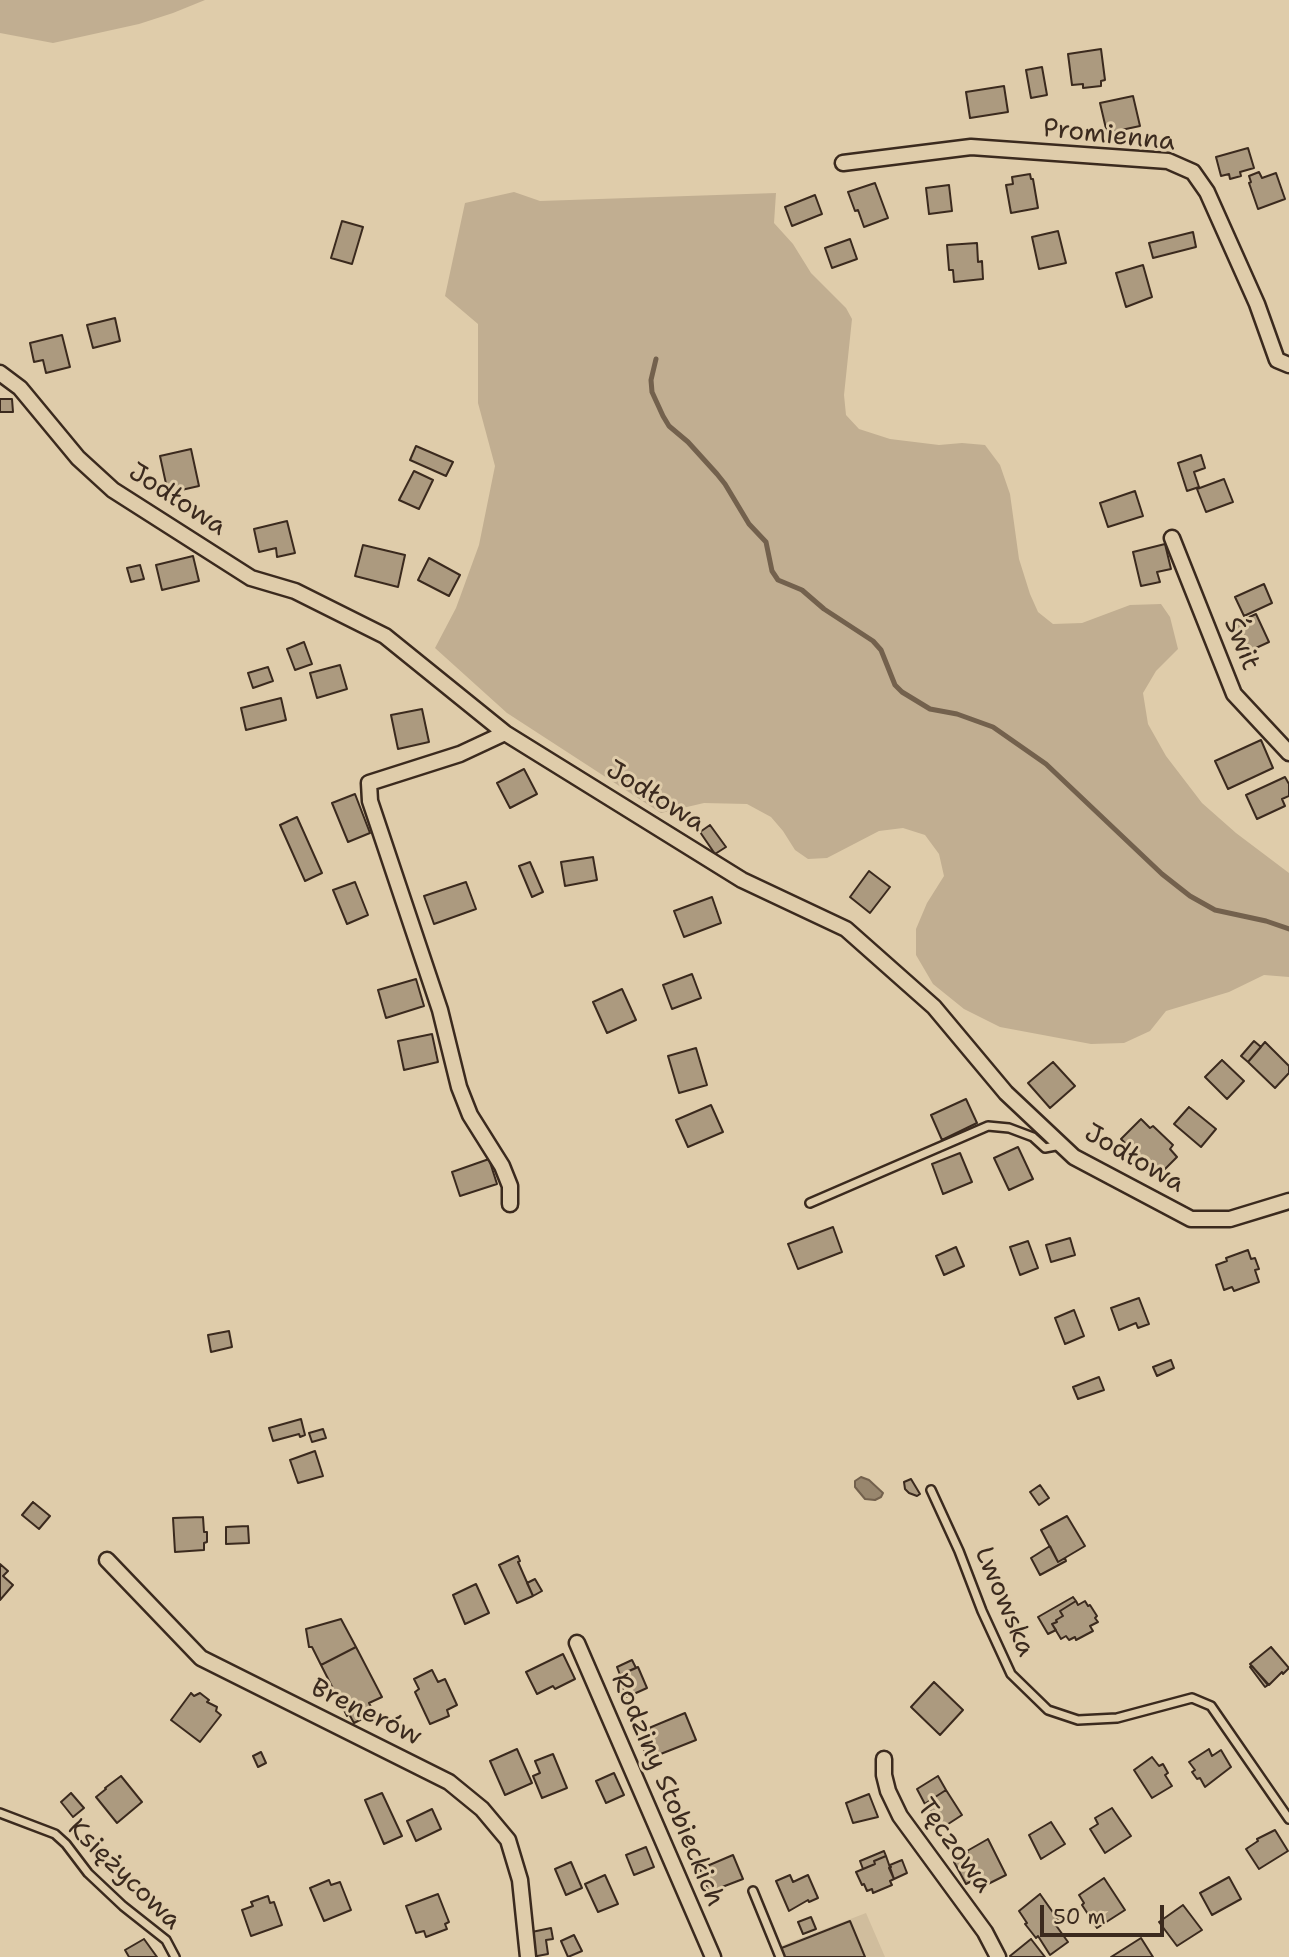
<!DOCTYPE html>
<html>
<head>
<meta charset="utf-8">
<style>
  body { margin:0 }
  #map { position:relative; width:1289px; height:1957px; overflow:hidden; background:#dfccaa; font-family:"Shantell Sans",sans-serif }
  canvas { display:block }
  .scale { position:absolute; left:1040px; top:1905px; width:124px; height:32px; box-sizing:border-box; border:4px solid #3b2a1e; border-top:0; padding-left:9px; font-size:21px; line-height:24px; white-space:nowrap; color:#3b2a1e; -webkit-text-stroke:5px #dfccaa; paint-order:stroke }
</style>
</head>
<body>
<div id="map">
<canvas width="1289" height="1957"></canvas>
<div class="scale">50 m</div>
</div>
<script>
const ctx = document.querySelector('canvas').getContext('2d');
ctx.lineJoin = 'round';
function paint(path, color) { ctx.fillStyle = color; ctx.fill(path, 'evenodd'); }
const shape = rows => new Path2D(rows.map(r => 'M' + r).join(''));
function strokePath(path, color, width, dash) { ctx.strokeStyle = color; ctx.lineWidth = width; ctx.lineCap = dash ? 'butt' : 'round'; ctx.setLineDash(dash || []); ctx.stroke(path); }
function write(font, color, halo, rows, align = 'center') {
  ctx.font = font + ' "Shantell Sans",sans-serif'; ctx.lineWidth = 6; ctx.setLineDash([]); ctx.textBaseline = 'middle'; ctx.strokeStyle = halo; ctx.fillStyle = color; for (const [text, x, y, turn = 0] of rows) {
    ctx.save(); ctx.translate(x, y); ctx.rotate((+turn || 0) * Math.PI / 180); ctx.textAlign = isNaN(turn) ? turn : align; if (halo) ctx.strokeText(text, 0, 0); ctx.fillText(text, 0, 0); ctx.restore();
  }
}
paint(shape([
  [866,1913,885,1957,783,1957,778,1947]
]), '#d0bd9d');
paint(shape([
  [0,0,205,0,173,13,139,24,53,43,0,33],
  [514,192,540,201,776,193,774,223,793,244,811,273,846,308,852,319,844,395,846,415,859,429,890,439,939,445,962,443,985,445,1000,465,1010,494,1019,559,1030,594,1038,612,1053,624,1082,623,1130,605,1161,604,1170,617,1178,649,1156,671,1143,693,1148,724,1166,756,1202,803,1236,833,1289,873,1289,977,1264,975,1229,992,1166,1011,1150,1031,1124,1043,1091,1044,1000,1027,964,1009,933,984,916,955,916,929,927,903,944,876,939,854,925,835,903,828,879,831,827,858,808,859,795,850,783,831,771,817,747,804,704,803,661,813,507,713,435,648,456,608,479,545,495,466,478,403,478,324,445,296,465,203]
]), '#c1ae91');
const water = shape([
  [861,1477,869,1480,883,1493,881,1497,875,1500,865,1499,855,1487,855,1481,861,1477]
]);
paint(water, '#98866d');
strokePath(water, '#73614d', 2);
strokePath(shape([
  [656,359,651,380,652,392,663,416,669,426,688,442,717,474,725,484,749,524,766,542,772,571,778,580,802,590,824,609,873,641,881,650,895,685,902,692,930,709,957,714,993,727,1046,764,1162,874,1190,896,1215,910,1266,921,1289,929]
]), '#73614d', 5);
const building = shape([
  [1101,49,1105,80,1101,81,1101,86,1083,88,1083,84,1072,85,1068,54,1101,49],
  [1042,67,1047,95,1031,98,1026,70,1042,67],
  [1004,86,1008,112,970,118,966,92,1004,86],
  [1133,96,1140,126,1107,133,1100,103,1133,96],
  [1248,148,1254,168,1240,172,1241,176,1230,179,1229,174,1221,176,1216,157,1248,148],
  [1259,172,1262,178,1276,173,1285,199,1258,209,1249,183,1251,182,1249,176,1259,172],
  [1030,174,1031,179,1033,179,1038,208,1011,213,1006,185,1013,184,1012,177,1030,174],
  [875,183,888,218,864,227,858,210,855,211,848,192,875,183],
  [949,185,952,211,929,214,926,188,949,185],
  [815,195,822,214,792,226,785,207,815,195],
  [342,221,363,227,352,264,331,258,342,221],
  [1058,231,1066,263,1039,269,1032,237,1058,231],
  [1193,232,1196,247,1153,258,1149,243,1193,232],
  [850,239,857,259,832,268,825,248,850,239],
  [977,243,978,262,982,261,983,279,954,282,953,270,949,270,947,245,977,243],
  [1143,265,1152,297,1126,307,1116,273,1143,265],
  [115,318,120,341,93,348,87,325,115,318],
  [62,335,70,367,46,373,43,360,34,362,30,343,62,335],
  [0,399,12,399,13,412,0,412,0,399],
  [416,446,453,462,446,476,410,460,416,446],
  [191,449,199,486,168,493,160,456,191,449],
  [1201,455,1205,468,1194,472,1199,487,1187,491,1178,463,1201,455],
  [414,471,433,480,419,509,399,500,414,471],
  [1224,479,1233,502,1206,512,1197,489,1224,479],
  [1135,491,1143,516,1108,527,1100,503,1135,491],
  [287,521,295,553,277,557,276,548,259,552,254,529,287,521],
  [1165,544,1171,569,1157,572,1160,582,1141,586,1133,552,1165,544],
  [363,545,405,555,398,587,355,576,363,545],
  [193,556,199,581,162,590,156,565,193,556],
  [429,558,460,575,449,596,418,580,429,558],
  [140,565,144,579,131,582,127,568,140,565],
  [1264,584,1272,603,1244,616,1235,597,1264,584],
  [1256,614,1269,642,1245,653,1232,625,1256,614],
  [304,642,312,664,295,670,287,649,304,642],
  [340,665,347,689,317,698,310,673,340,665],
  [268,667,273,681,253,688,248,673,268,667],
  [281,698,286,720,246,730,241,708,281,698],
  [422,709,429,742,398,749,391,715,422,709],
  [1261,740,1273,768,1228,789,1215,761,1261,740],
  [524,769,537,794,510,808,497,783,524,769],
  [1285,777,1289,784,1289,796,1282,799,1285,806,1257,819,1246,795,1285,777],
  [355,794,370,833,348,842,332,803,355,794],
  [297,817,322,873,305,881,280,825,297,817],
  [710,825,726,847,715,854,700,832,710,825],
  [593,857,597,880,565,886,561,862,593,857],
  [530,862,543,892,532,897,519,866,530,862],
  [869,871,890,887,870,913,850,897,869,871],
  [355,882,368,915,347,924,333,890,355,882],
  [466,882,476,909,434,924,424,896,466,882],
  [712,897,721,923,684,937,674,911,712,897],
  [692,974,701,998,672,1009,663,985,692,974],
  [416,979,424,1006,386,1018,378,990,416,979],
  [622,989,636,1020,607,1033,593,1002,622,989],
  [432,1034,438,1062,404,1070,398,1041,432,1034],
  [1254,1041,1261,1047,1248,1062,1241,1056,1254,1041],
  [1265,1042,1289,1066,1289,1073,1275,1088,1248,1062,1265,1042],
  [696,1048,707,1085,679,1093,668,1056,696,1048],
  [1222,1060,1244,1081,1227,1099,1205,1077,1222,1060],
  [1053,1062,1075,1086,1050,1108,1028,1083,1053,1062],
  [966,1099,977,1123,942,1140,931,1115,966,1099],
  [711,1105,723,1132,688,1147,676,1120,711,1105],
  [1189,1107,1216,1129,1201,1147,1174,1124,1189,1107],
  [1141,1119,1150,1128,1153,1126,1173,1145,1170,1149,1177,1157,1158,1176,1121,1139,1141,1119],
  [1018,1147,1033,1179,1009,1190,994,1158,1018,1147],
  [960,1153,972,1182,943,1194,932,1164,960,1153],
  [489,1159,497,1184,460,1196,452,1172,489,1159],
  [833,1227,842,1252,798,1269,788,1244,833,1227],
  [1070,1238,1075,1255,1051,1262,1046,1245,1070,1238],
  [1028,1241,1038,1268,1020,1275,1010,1247,1028,1241],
  [956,1247,964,1266,944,1275,936,1256,956,1247],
  [1248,1250,1251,1259,1255,1258,1259,1269,1255,1270,1259,1282,1234,1291,1232,1287,1224,1290,1216,1265,1227,1261,1226,1258,1248,1250],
  [1139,1298,1149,1324,1138,1328,1136,1323,1119,1330,1111,1308,1139,1298],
  [1074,1310,1084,1336,1065,1344,1055,1318,1074,1310],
  [229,1331,232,1347,211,1352,208,1335,229,1331],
  [1171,1360,1174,1368,1157,1376,1153,1367,1171,1360],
  [1099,1377,1104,1390,1078,1399,1073,1387,1099,1377],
  [301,1419,305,1435,300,1437,299,1434,273,1441,269,1428,301,1419],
  [323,1429,326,1438,312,1442,309,1433,323,1429],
  [315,1451,323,1476,298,1483,290,1460,315,1451],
  [911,1479,920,1494,917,1496,909,1493,905,1489,904,1482,911,1479],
  [1040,1485,1049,1498,1039,1505,1030,1492,1040,1485],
  [33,1502,50,1516,39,1529,22,1515,33,1502],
  [1067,1516,1085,1546,1058,1562,1041,1530,1067,1516],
  [203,1517,204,1532,207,1532,207,1542,204,1543,204,1550,175,1552,173,1518,203,1517],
  [248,1526,249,1543,226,1544,226,1527,248,1526],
  [1050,1546,1058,1562,1065,1558,1066,1561,1040,1575,1031,1558,1050,1546],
  [518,1556,520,1561,518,1562,533,1596,517,1603,499,1565,518,1556],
  [0,1564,8,1571,3,1576,13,1585,0,1600,0,1564],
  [535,1579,542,1591,533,1596,527,1583,535,1579],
  [476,1584,489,1613,465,1624,453,1595,476,1584],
  [1073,1597,1076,1601,1060,1611,1063,1616,1056,1620,1057,1622,1052,1624,1056,1630,1048,1634,1038,1617,1073,1597],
  [1076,1601,1078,1605,1085,1601,1088,1606,1090,1605,1097,1616,1095,1618,1098,1622,1090,1626,1093,1631,1076,1640,1075,1637,1069,1640,1066,1636,1061,1639,1052,1624,1057,1622,1056,1620,1063,1616,1060,1611,1076,1601],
  [341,1619,356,1647,321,1665,312,1647,309,1647,306,1629,341,1619],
  [356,1647,382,1697,369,1703,374,1713,354,1723,349,1714,347,1716,321,1665,356,1647],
  [1271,1647,1289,1668,1283,1674,1282,1672,1269,1685,1250,1664,1271,1647],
  [563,1654,575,1679,555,1689,553,1686,537,1694,526,1672,563,1654],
  [632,1660,636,1668,620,1675,617,1667,632,1660],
  [1252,1666,1268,1685,1265,1687,1250,1667,1252,1666],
  [638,1667,647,1688,627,1697,617,1676,638,1667],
  [432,1670,438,1682,445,1679,457,1705,447,1710,449,1716,430,1724,415,1692,419,1689,414,1679,432,1670],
  [934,1682,963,1710,940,1735,911,1707,934,1682],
  [191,1693,194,1696,200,1693,209,1700,207,1702,217,1707,216,1711,221,1715,200,1742,171,1720,191,1693],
  [685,1713,696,1740,648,1759,637,1733,685,1713],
  [517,1749,532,1783,505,1795,490,1761,517,1749],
  [1209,1749,1212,1756,1221,1750,1231,1767,1205,1787,1200,1778,1197,1779,1192,1772,1195,1770,1189,1762,1209,1749],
  [261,1752,266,1763,258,1767,253,1756,261,1752],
  [553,1754,567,1788,542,1798,533,1776,540,1773,535,1761,553,1754],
  [1152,1757,1159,1766,1163,1764,1168,1773,1165,1775,1172,1786,1152,1798,1134,1770,1152,1757],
  [614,1773,624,1795,606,1803,596,1781,614,1773],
  [121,1776,142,1802,117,1823,96,1797,106,1789,105,1788,121,1776],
  [938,1776,946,1790,926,1803,930,1809,927,1808,917,1789,938,1776],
  [946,1790,962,1815,942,1828,926,1803,946,1790],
  [71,1793,84,1808,73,1817,61,1802,71,1793],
  [382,1793,402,1836,384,1844,365,1800,382,1793],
  [869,1794,878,1817,853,1823,846,1803,869,1794],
  [1112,1808,1131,1836,1105,1853,1090,1829,1098,1824,1095,1818,1112,1808],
  [432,1809,441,1829,416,1841,407,1821,432,1809],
  [1051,1822,1065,1844,1041,1859,1029,1835,1051,1822],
  [1275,1830,1288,1851,1259,1869,1246,1849,1258,1841,1257,1839,1275,1830],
  [988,1839,1006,1875,984,1886,979,1877,966,1884,954,1862,969,1855,967,1851,988,1839],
  [646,1847,654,1867,634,1875,626,1855,646,1847],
  [884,1851,886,1856,874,1861,875,1864,863,1869,860,1861,884,1851],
  [733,1855,743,1879,709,1892,700,1869,733,1855],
  [886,1856,894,1879,890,1881,892,1885,873,1893,872,1889,867,1891,864,1884,862,1885,856,1872,875,1864,874,1861,886,1856],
  [902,1860,907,1873,894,1879,889,1868,891,1867,890,1865,902,1860],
  [571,1862,582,1888,566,1895,555,1869,571,1862],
  [605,1875,618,1904,598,1912,585,1884,605,1875],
  [790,1875,793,1882,808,1875,818,1898,809,1902,808,1900,789,1911,776,1881,790,1875],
  [1229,1877,1241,1899,1212,1915,1200,1893,1229,1877],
  [1104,1878,1125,1910,1097,1928,1082,1905,1084,1903,1079,1895,1104,1878],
  [329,1880,331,1885,340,1882,351,1910,324,1921,310,1888,329,1880],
  [438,1894,449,1922,445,1924,447,1929,426,1937,424,1931,416,1933,406,1906,438,1894],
  [1040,1894,1059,1921,1055,1924,1068,1942,1050,1955,1038,1936,1036,1938,1025,1924,1027,1923,1019,1911,1040,1894],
  [268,1896,270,1903,274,1902,282,1925,251,1936,242,1910,253,1906,251,1902,268,1896],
  [1183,1905,1202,1930,1177,1946,1159,1922,1183,1905],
  [811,1917,816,1929,803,1934,798,1922,811,1917],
  [850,1921,865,1957,782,1957,779,1949,850,1921],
  [551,1928,553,1939,546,1940,548,1954,532,1957,527,1933,551,1928],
  [574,1935,582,1951,568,1957,561,1941,574,1935],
  [1141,1938,1153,1957,1111,1957,1141,1938],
  [144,1939,157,1957,129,1957,125,1950,144,1939],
  [1031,1939,1045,1957,1011,1957,1010,1956,1031,1939]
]);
paint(building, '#ac9a7f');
strokePath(building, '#3b2a1e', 2);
const service = shape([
  [810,1203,988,1126,1009,1128,1033,1137,1045,1148,1061,1145],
  [931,1490,959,1551,982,1611,1011,1674,1048,1710,1078,1720,1117,1718,1192,1698,1211,1706,1289,1819],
  [0,1813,55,1834,66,1844,88,1873,123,1906,166,1940,175,1957],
  [753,1891,780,1957]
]);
const minor = shape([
  [843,163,971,147,1168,161,1193,172,1207,192,1257,304,1277,360,1289,365],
  [0,373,20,388,78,458,113,490,251,578,295,591,385,636,505,733,742,880,846,929,934,1007,1006,1093,1074,1157,1191,1219,1230,1219,1289,1201],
  [1172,538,1234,694,1289,753],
  [505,733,460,754,369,783,370,801,440,1010,459,1087,470,1115,502,1166,510,1186,510,1204],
  [107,1560,201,1658,449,1782,482,1809,508,1840,520,1880,528,1957],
  [577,1643,713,1957],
  [884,1759,884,1775,888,1791,900,1816,985,1932,998,1957]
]);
strokePath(service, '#3b2a1e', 12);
strokePath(minor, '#3b2a1e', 19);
strokePath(service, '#dfccaa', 7);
strokePath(minor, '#dfccaa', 14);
write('26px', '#3b2a1e', '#dfccaa', [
  ["Promienna",1109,136,6],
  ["Jodłowa",177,500,33],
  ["Świt",1241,644,68],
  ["Jodłowa",655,797,32],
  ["Jodłowa",1134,1159,30],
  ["Lwowska",1004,1602,67],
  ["Brenerów",366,1713,26],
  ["Rodziny Stobieckich",667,1790,67],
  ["Tęczowa",954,1846,54],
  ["Księżycowa",124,1875,44]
]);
</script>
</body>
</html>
